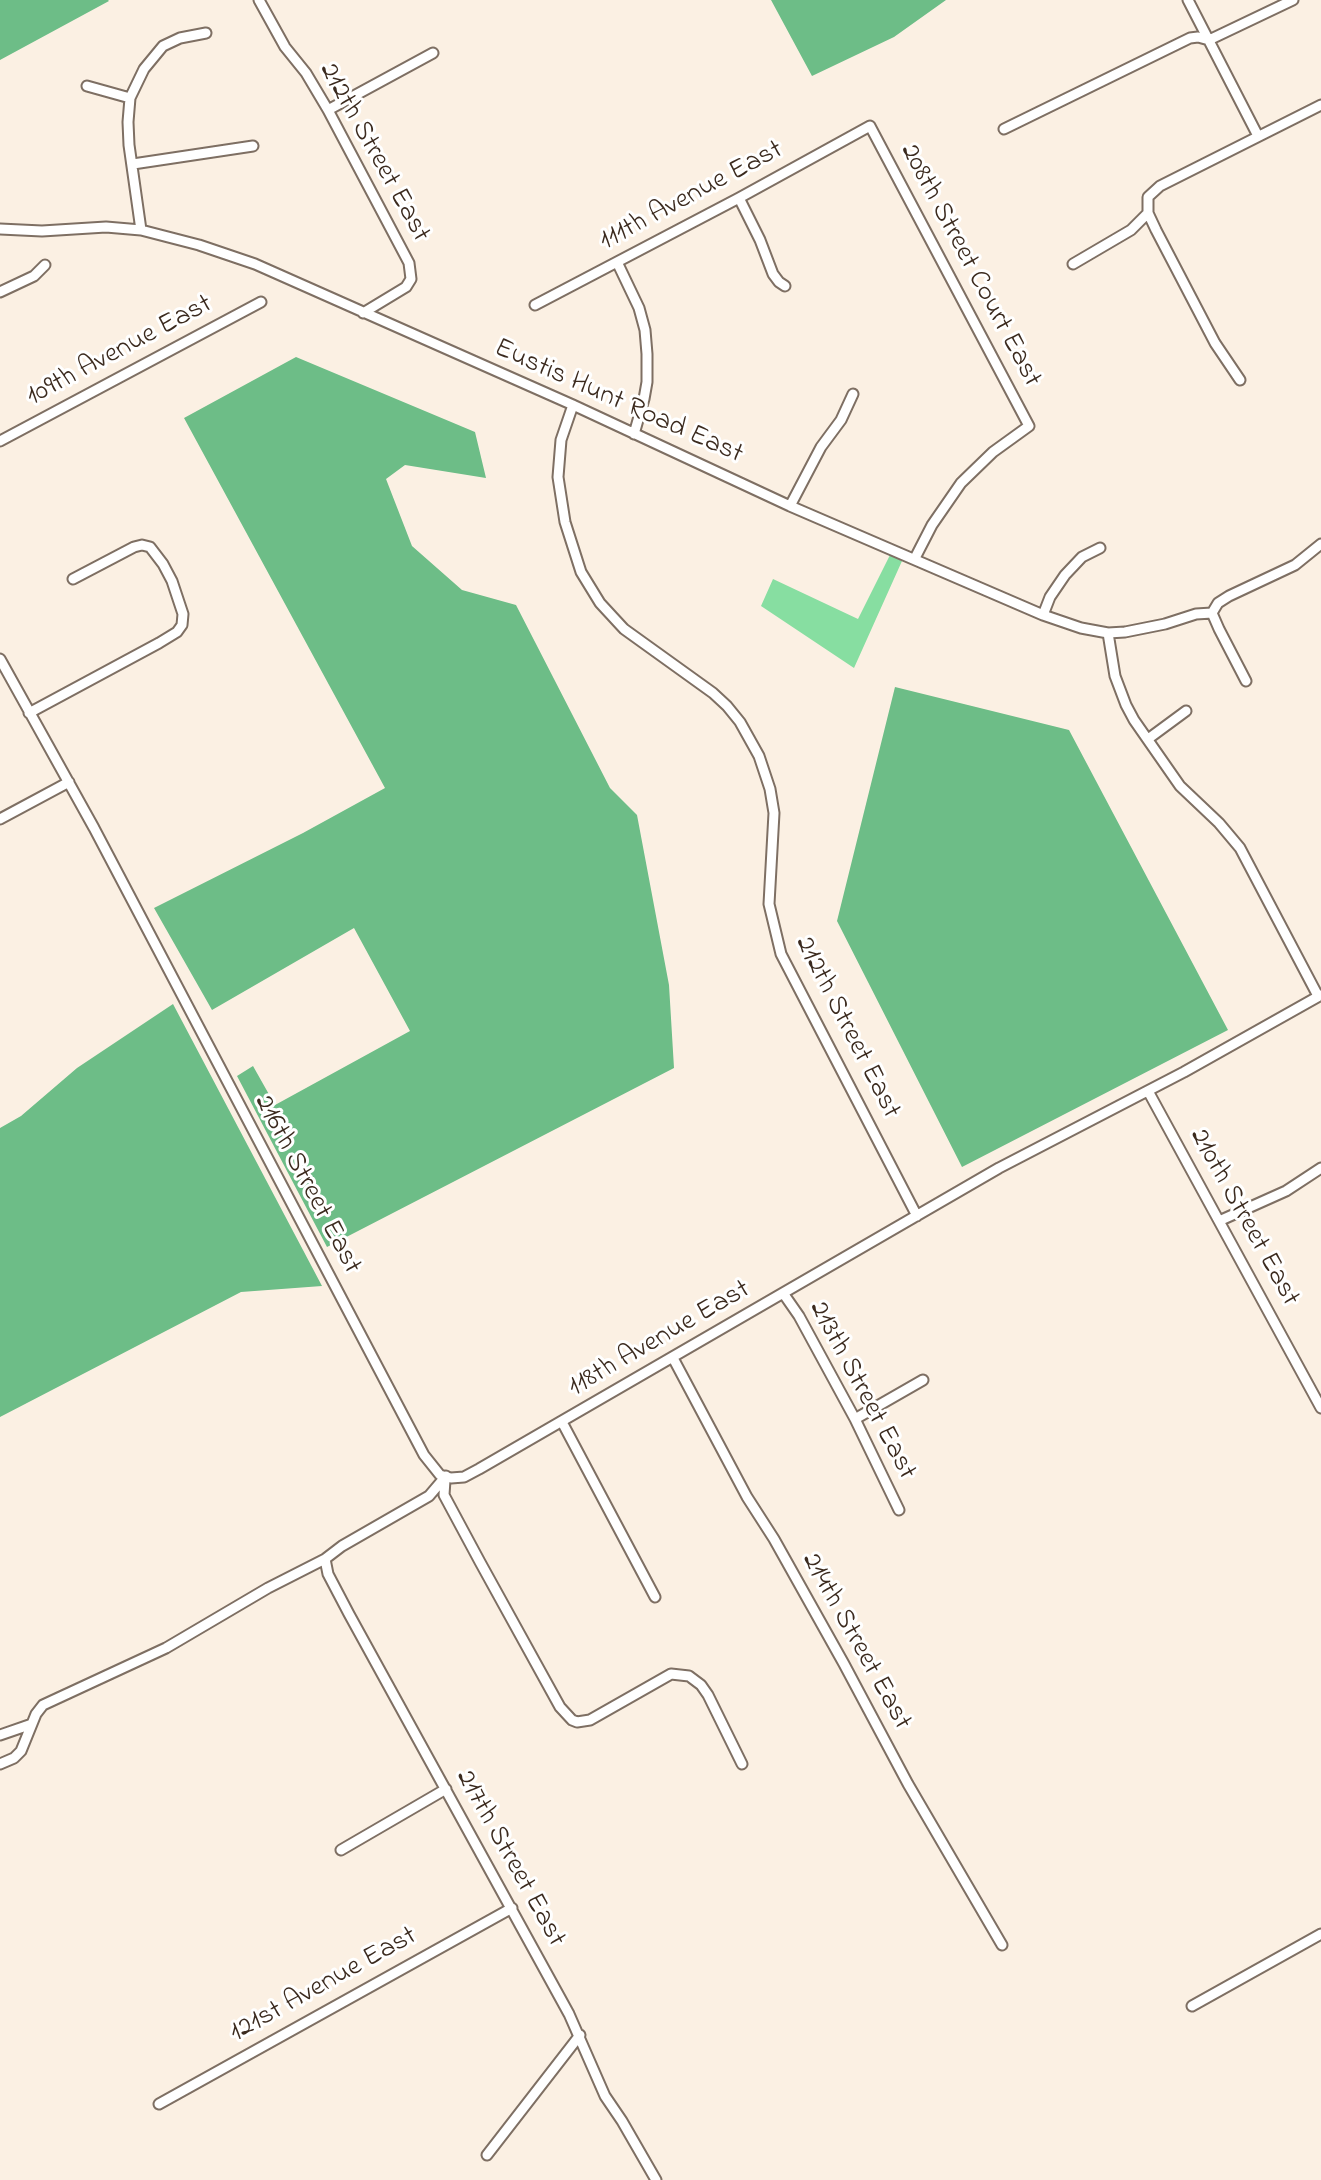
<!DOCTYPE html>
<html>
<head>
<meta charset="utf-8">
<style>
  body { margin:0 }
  canvas { display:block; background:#fbf0e3 }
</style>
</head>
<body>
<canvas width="1321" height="2180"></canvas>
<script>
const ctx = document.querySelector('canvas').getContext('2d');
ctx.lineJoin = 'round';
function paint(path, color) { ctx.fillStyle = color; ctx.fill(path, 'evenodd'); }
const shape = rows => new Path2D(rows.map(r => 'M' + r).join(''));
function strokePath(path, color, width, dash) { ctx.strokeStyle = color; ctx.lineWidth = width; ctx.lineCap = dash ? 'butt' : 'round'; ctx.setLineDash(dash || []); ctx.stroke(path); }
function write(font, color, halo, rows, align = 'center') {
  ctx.font = font + ' "Indie Flower",sans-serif'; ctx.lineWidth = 6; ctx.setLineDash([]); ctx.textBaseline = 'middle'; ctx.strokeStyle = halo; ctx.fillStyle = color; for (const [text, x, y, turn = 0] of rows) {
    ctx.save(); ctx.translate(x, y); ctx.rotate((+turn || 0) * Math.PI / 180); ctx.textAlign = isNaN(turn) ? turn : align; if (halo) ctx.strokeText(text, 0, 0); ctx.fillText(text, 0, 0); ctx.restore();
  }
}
paint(shape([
  [890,555,902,561,854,668,761,606,773,579,858,619]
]), '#87dea1');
paint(shape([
  [0,0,108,0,109,1,0,60],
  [771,0,946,0,894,37,812,76],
  [296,357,475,432,486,478,405,465,386,479,412,546,462,590,516,605,610,788,637,815,669,985,674,1068,327,1247,237,1076,253,1066,275,1105,410,1031,354,928,212,1010,154,908,303,833,385,788,184,418],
  [895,687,1069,730,1228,1030,962,1167,837,921],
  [173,1004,322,1286,241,1292,0,1417,0,1128,21,1116,77,1068]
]), '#6dbd87');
const street = shape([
  [259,0,285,47,306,73,328,110,409,263,411,279,406,287,363,313],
  [1188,0,1258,136],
  [87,86,130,98],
  [328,110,433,53],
  [1004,129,1190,38,1198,37,1209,40,1293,0],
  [133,164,253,146],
  [739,198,760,240,773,274,779,282,785,286],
  [0,229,42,231,106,227,141,230,199,245,255,264,573,405,790,506,1043,615,1081,628,1108,633,1125,632,1165,624,1196,614,1212,613],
  [141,230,129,145,128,122,130,98,144,69,163,46,180,38,206,33],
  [617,262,639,308,645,330,647,354,647,382,644,399,634,434],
  [1073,264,1131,230,1148,213],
  [0,292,34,276,45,265],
  [535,305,739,198,870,126,1029,426,993,452,961,483,932,525,915,558],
  [1240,380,1215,343,1156,230,1148,213,1148,197,1160,186,1321,105],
  [573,405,561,440,558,477,565,522,581,572,600,603,624,629,713,693,727,706,740,722,759,756,770,789,774,813,769,904,781,954,917,1216],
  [0,441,261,302],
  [790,506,821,447,841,420,853,394],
  [1212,613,1218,603,1229,596,1295,565,1321,544],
  [1212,613,1219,629,1246,681],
  [1043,615,1050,597,1065,575,1082,557,1100,548],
  [1108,633,1115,676,1126,705,1134,720,1180,786,1219,823,1240,848,1318,996],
  [0,659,94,828,424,1455,440,1475,451,1478,464,1477,479,1469,999,1168,1184,1072,1321,995],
  [29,713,159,643,177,632,182,625,183,614,172,581,163,564,150,547,142,545,134,547,73,579],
  [1148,739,1186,711],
  [0,819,69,782],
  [1148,1091,1321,1408],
  [1219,1221,1286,1191,1321,1168],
  [783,1293,799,1316,855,1419,899,1510],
  [673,1358,747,1497,774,1539,844,1664,908,1784,1002,1945],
  [855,1419,923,1380],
  [562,1422,655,1597],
  [445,1480,444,1495,480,1562,560,1707,572,1720,577,1722,590,1720,671,1674,689,1676,701,1685,708,1695,742,1764],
  [325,1559,328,1574,349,1614,569,2014,605,2096,622,2121,656,2180],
  [0,1735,32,1724],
  [0,1764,14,1758,21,1751,36,1714,43,1705,166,1648,268,1588,325,1559,342,1546,429,1496,446,1476],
  [341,1850,446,1789],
  [1192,2006,1321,1934],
  [159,2104,512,1908],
  [487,2155,580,2035]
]);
strokePath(street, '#7e6f63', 13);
strokePath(street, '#fff', 9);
write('28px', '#3b2a1e', '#fff', [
  ["212th Street East",373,153,61],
  ["111th Avenue East",692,197,-28],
  ["208th Street Court East",969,266,62],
  ["109th Avenue East",120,352,-28],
  ["Eustis Hunt Road East",618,403,24],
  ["212th Street East",846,1028,63],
  ["216th Street East",306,1185,62],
  ["210th Street East",1243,1218,61],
  ["118th Avenue East",660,1340,-30],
  ["213th Street East",861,1391,62],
  ["214th Street East",855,1642,61],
  ["217th Street East",509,1859,61],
  ["121st Avenue East",324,1986,-29]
]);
</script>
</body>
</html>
